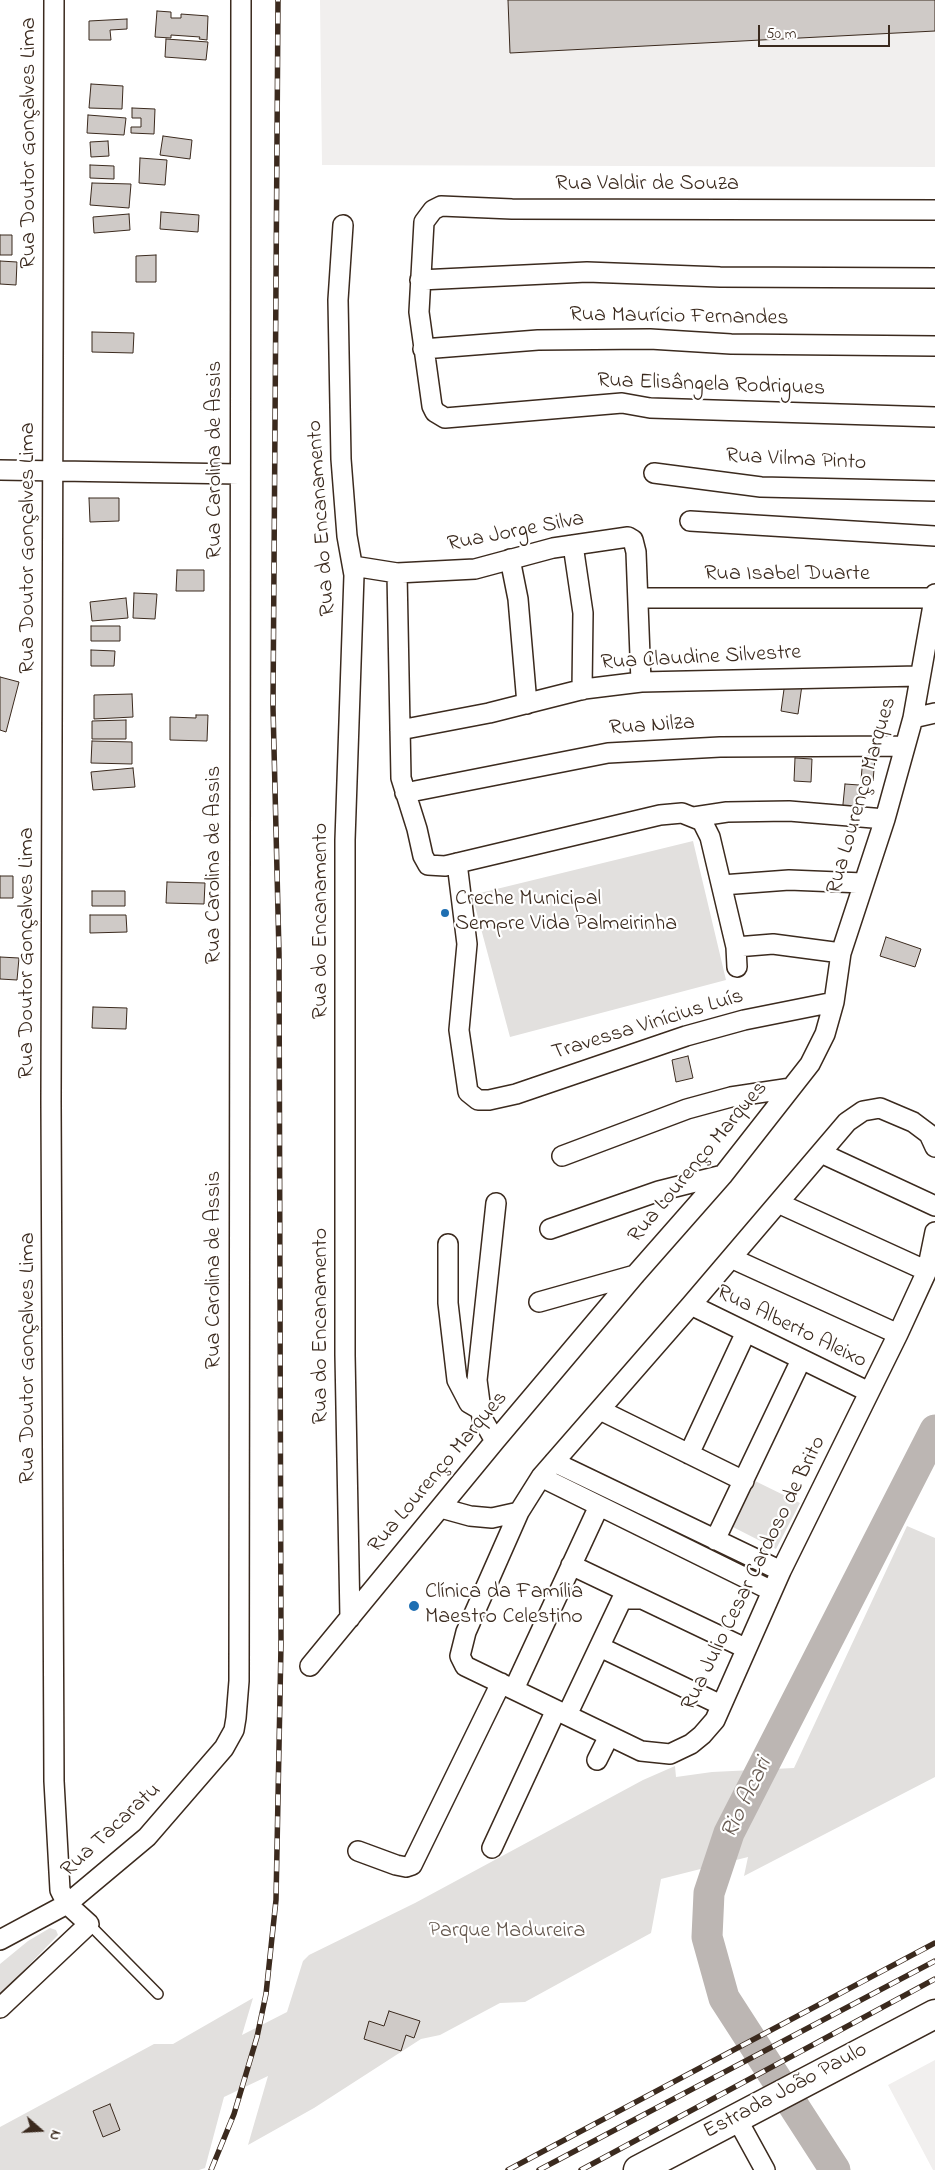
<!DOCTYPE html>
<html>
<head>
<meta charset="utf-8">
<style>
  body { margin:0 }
  #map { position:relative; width:935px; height:2170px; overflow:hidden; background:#fff; font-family:"Indie Flower",sans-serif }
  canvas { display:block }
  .north { position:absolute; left:15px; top:2105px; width:50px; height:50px; -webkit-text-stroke:4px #fff; paint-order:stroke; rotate:109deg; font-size:14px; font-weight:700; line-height:20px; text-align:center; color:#3b2a1e }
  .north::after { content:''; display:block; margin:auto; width:18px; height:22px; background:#3b2a1e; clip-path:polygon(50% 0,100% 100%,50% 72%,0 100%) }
  .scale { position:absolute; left:758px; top:25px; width:132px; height:22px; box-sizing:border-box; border:2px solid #3b2a1e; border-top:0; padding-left:6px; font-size:15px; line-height:18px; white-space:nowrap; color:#3b2a1e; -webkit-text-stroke:4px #fff; paint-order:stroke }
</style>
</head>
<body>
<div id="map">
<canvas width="935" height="2170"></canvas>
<div class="north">N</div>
<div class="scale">50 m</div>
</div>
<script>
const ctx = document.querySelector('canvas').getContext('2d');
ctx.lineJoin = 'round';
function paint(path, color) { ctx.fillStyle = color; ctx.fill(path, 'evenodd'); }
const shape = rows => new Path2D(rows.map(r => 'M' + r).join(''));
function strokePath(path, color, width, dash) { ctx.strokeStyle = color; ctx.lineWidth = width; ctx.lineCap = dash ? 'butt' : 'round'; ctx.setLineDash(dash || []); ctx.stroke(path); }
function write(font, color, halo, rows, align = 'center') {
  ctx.font = font + ' "Indie Flower",sans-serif'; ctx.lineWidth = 4.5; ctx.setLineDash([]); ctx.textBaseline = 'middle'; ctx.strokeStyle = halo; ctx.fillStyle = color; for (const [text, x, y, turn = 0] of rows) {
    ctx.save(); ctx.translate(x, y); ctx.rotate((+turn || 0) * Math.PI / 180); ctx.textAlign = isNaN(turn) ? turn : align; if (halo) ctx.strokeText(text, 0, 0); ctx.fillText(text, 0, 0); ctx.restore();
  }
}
paint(shape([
  [320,0,935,0,935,167,322,165],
  [935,2060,935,2170,933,2170,888,2085]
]), '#f1efee');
paint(shape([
  [693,841,726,980,510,1037,472,895],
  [753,1480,800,1503,776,1549,731,1526],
  [907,1526,935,1538,935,1777,744,1876,748,1857,661,1879,651,1933,525,2002,500,2003,440,2035,421,2039,314,2108,248,2145,268,2076,224,2097,205,2168,199,2170,0,2170,0,2127,154,2044,173,2044,253,1998,242,2035,287,2012,303,1961,309,1955,415,1903,643,1780,675,1766,676,1777,712,1772,794,1768],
  [50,1928,56,1930,58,1935,0,1995,0,1964,28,1941]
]), '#e2e0de');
strokePath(shape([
  [835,2170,724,1998,707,1937,709,1893,729,1833,935,1430]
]), '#bcb6b3', 31);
const building = shape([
  [508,0,935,0,935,31,510,53,508,0],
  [157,11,171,12,171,18,181,18,181,14,208,16,207,40,199,39,200,37,171,35,171,38,155,37,157,11],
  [127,19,127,29,110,30,111,40,89,40,89,21,127,19],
  [166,39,208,42,206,60,165,57,166,39],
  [91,84,123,86,122,109,89,108,91,84],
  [132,108,155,109,154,134,131,133,131,127,141,127,141,118,132,118,132,108],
  [88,115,126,118,124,135,87,133,88,115],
  [163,136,192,140,190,159,160,155,163,136],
  [108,141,109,156,91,157,90,142,108,141],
  [140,158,167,160,165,185,139,183,140,158],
  [90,165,114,166,114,179,90,178,90,165],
  [92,183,131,184,129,208,90,205,92,183],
  [161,212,199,215,198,232,160,229,161,212],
  [129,214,130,230,94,233,93,217,129,214],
  [0,235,12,235,12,255,0,255,0,235],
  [156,255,156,282,136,282,136,256,156,255],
  [0,261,17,262,16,285,0,284,0,261],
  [92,332,134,333,133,353,92,352,92,332],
  [89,498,119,498,119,521,90,522,89,498],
  [177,570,204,570,204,591,176,591,177,570],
  [134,593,157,594,155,619,133,618,134,593],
  [126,598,128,618,92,621,90,602,126,598],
  [91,626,120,626,120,641,91,641,91,626],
  [91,650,115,651,114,666,91,666,91,650],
  [0,677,19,682,6,732,0,730,0,677],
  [785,682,802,685,798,714,781,711,785,682],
  [132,694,133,717,94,719,94,695,132,694],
  [196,715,208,715,207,741,170,740,170,717,196,718,196,715],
  [126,720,126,739,92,739,92,721,126,720],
  [92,741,132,742,132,764,91,763,92,741],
  [863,757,875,758,873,781,861,780,863,757],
  [795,758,812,759,811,782,794,781,795,758],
  [133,768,135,787,93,790,91,772,133,768],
  [845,784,859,785,856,815,842,814,845,784],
  [0,876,13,876,13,898,0,898,0,876],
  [167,882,205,883,204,904,166,903,167,882],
  [92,891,125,891,125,906,92,906,92,891],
  [90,915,126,915,127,932,90,933,90,915],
  [886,937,921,949,915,967,880,956,886,937],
  [0,957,19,958,17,980,0,979,0,957],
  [93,1007,127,1008,126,1029,92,1028,93,1007],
  [688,1056,693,1078,676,1082,672,1060,688,1056],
  [389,2011,420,2021,414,2038,406,2035,401,2051,364,2039,369,2021,384,2026,389,2011],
  [110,2104,120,2130,103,2137,93,2111,110,2104]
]);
paint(building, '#cfcac7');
strokePath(building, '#3b2a1e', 1);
const service = shape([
  [89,1924,158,1994]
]);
const minor = shape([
  [935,210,512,209,441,206,433,210,424,222,419,312,432,406,435,412,445,418,622,403,650,408,935,417],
  [343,225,338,300,341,459,347,536,354,575,345,840,345,1355,350,1618],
  [420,280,587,272,720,277,935,278],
  [423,349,538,340,650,339,731,344,935,346],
  [0,470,239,474],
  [654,473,761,487,935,491],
  [690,521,935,536],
  [573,545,583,613,582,690],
  [510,559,518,599,527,704],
  [353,566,397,573,475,569,553,548,628,537,633,540,636,552,641,682],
  [397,573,401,778,417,829,423,856,428,865,445,866,660,815,682,813,702,821,710,837,736,947,737,967],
  [639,598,934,598],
  [913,718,935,713],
  [400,730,489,713,584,689,641,682,919,676],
  [405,793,608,753,720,747,905,746],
  [694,817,727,812,789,811,885,819],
  [457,863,467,944,459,1030,468,1092,478,1100,489,1100,516,1094,686,1036,744,1020,834,1002],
  [722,885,789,880,863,883],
  [736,947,773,944,841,953],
  [935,1147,929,1134,913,1122,880,1108,863,1111,847,1122,691,1305,541,1477,519,1512,466,1632,460,1656,465,1666,641,1751,670,1754,691,1744,702,1735,715,1720,781,1571,898,1334,927,1271,935,1232],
  [821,1153,935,1206],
  [562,1156,687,1109,731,1097,791,1088],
  [778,1203,927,1271],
  [550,1229,659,1191,723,1175],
  [448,1244,448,1303,457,1380,469,1403,481,1410],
  [731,1258,898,1334],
  [539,1302,635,1275],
  [691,1305,869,1392],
  [600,1410,744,1481],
  [495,1441,482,1418,477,1380,496,1203],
  [689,1454,746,1332],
  [554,1462,781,1571],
  [541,1477,772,1591],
  [441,1508,470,1516,492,1518,519,1512],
  [715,1540,801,1360],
  [571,1565,745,1648],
  [600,1647,721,1705],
  [310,1666,495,1441,635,1275,723,1175,810,1064,825,1034,834,1002,841,953,885,819,913,718,935,594],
  [514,1689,599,1506],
  [567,1715,622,1599,639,1599],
  [597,1760,609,1736],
  [492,1848,556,1710],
  [358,1851,396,1865,406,1867,412,1865,501,1683],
  [0,1940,67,1904,147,1837,224,1748,234,1730,236,1718,239,1681,241,0],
  [0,2008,89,1924,67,1904,60,1890,54,1781,51,1101,54,0],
  [737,2119,765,2170]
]);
const primary = shape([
  [638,2170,935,2014]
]);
strokePath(service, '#3b2a1e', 12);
strokePath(minor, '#3b2a1e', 22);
strokePath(primary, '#3b2a1e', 31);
strokePath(service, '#fff', 9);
strokePath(minor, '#fff', 19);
strokePath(primary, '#fff', 28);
const rail = shape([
  [211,2170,234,2114,257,2037,266,1994,276,1900,281,1645,279,953,273,707,278,0],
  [508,2170,935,1943],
  [539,2170,935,1961],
  [581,2170,935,1979]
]);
strokePath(rail, '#3b2a1e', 5.5);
strokePath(rail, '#fff', 4, [11]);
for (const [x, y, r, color] of [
  [445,913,5,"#1f6fb2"],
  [414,1606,6,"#1f6fb2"]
]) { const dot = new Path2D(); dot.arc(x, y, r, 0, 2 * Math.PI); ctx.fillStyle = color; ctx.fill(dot); strokePath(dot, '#fff', 2); }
write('22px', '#3b2a1e', '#fff', [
  ["Rua Doutor Gonçalves Lima",30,143,-90],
  ["Rua Valdir de Souza",647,185],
  ["Rua Maurício Fernandes",679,318,1],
  ["Rua Elisângela Rodrigues",711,386,2],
  ["Rua Carolina de Assis",216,460,-90],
  ["Rua Vilma Pinto",796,461,3],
  ["Rua do Encanamento",323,518,-94],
  ["Rua Jorge Silva",516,533,-11],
  ["Rua Doutor Gonçalves Lima",29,548,-90],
  ["Rua Isabel Duarte",787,575],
  ["Rua Claudine Silvestre",701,659,-3],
  ["Rua Nilza",652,727,-4],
  ["Rua Lourenço Marques",863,796,-74],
  ["Rua Carolina de Assis",215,865,-90],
  ["Rua do Encanamento",322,921,-90],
  ["Rua Doutor Gonçalves Lima",28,953,-90],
  ["Travessa Vinícius Luís",648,1026,-17],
  ["Rua Lourenço Marques",699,1163,-50],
  ["Rua Carolina de Assis",215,1270,-90],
  ["Rua do Encanamento",322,1326,-90],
  ["Rua Alberto Aleixo",791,1328,26],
  ["Rua Doutor Gonçalves Lima",29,1358,-90],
  ["Rua Lourenço Marques",439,1473,-50],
  ["Rua Julio Cesar Cardoso de Brito",755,1574,-64],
  ["Rua Tacaratu",112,1831,-43],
  ["Estrada João Paulo",786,2092,-28]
]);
write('22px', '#3b2a1e', '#fff', [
  ["Creche Municipal",455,900],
  ["Sempre Vida Palmeirinha",455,925],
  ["Clínica da Família",425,1593],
  ["Maestro Celestino",425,1618]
], 'left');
write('22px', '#65584e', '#fff', [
  ["Parque Madureira",507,1932]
]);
write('italic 24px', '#685b52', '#fff', [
  ["Rio Acari",748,1799,-64]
]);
</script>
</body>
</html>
